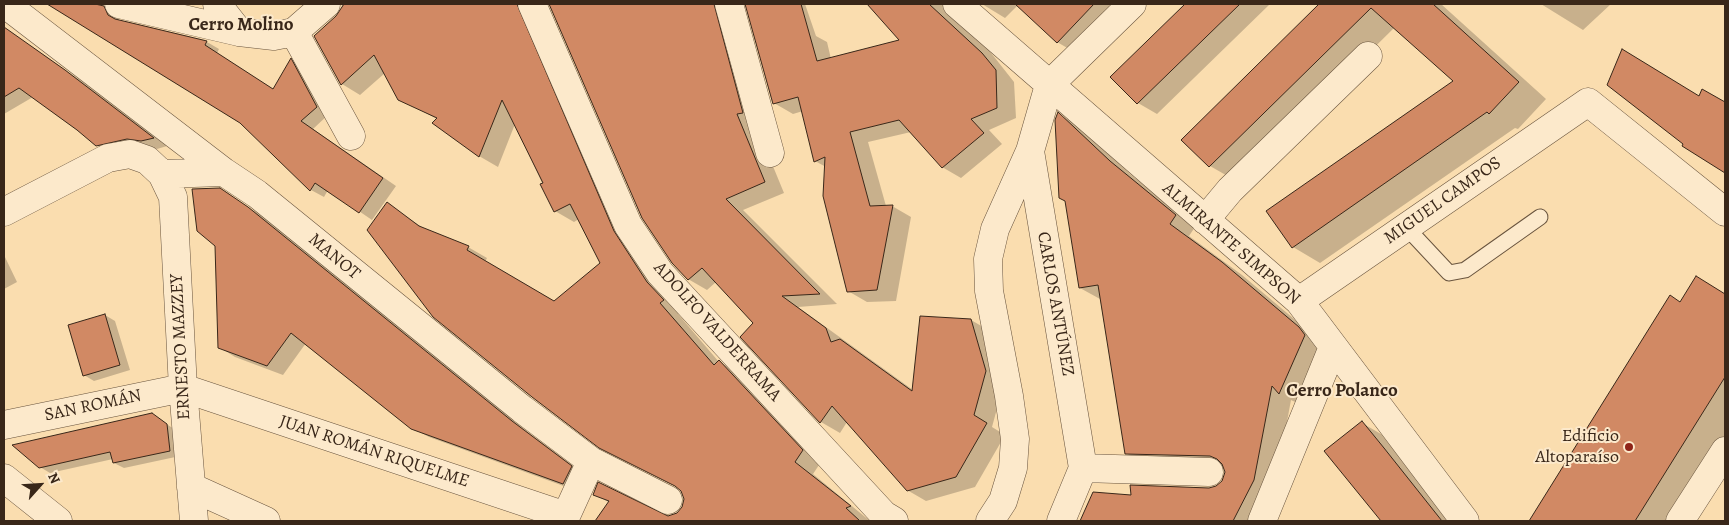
<!DOCTYPE html>
<html>
<head>
<meta charset="utf-8">
<style>
  body { margin:0 }
  #map { position:relative; width:1729px; height:525px; overflow:hidden; background:#faddaf; font-family:Alegreya,serif }
  canvas { display:block }
  .frame { position:absolute; inset:0; border:5px solid #392719; pointer-events:none }
  .north { position:absolute; left:15px; top:460px; width:50px; height:50px; -webkit-text-stroke:4px #fce9cb; paint-order:stroke; rotate:64deg; font-size:14px; font-weight:700; line-height:20px; text-align:center; color:#392719 }
  .north::after { content:''; display:block; margin:auto; width:18px; height:22px; background:#392719; clip-path:polygon(50% 0,100% 100%,50% 72%,0 100%) }
</style>
</head>
<body>
<div id="map">
<canvas width="1729" height="525"></canvas>
<div class="frame"></div>
<div class="north">N</div>
</div>
<script>
const ctx = document.querySelector('canvas').getContext('2d');
ctx.lineJoin = 'round';
function paint(path, color) { ctx.fillStyle = color; ctx.fill(path, 'evenodd'); }
const shape = rows => new Path2D(rows.map(r => 'M' + r).join(''));
function strokePath(path, color, width, dash) { ctx.strokeStyle = color; ctx.lineWidth = width; ctx.lineCap = dash ? 'butt' : 'round'; ctx.setLineDash(dash || []); ctx.stroke(path); }
function write(font, color, halo, rows, align = 'center') {
  ctx.font = font + ' Alegreya,serif'; ctx.lineWidth = 4; ctx.setLineDash([]); ctx.textBaseline = 'middle'; ctx.strokeStyle = halo; ctx.fillStyle = color; for (const [text, x, y, turn = 0] of rows) {
    ctx.save(); ctx.translate(x, y); ctx.rotate((+turn || 0) * Math.PI / 180); ctx.textAlign = isNaN(turn) ? turn : align; if (halo) ctx.strokeText(text, 0, 0); ctx.fillText(text, 0, 0); ctx.restore();
  }
}
paint(shape([
  [49,4,90,4,103,8,117,15,120,22,207,42,219,49,217,53,274,90,291,60,304,67,329,114,313,129,396,186,372,220,328,190,324,197,311,190,240,122],
  [342,4,540,4,682,311,678,314,719,362,738,372,821,462,813,474,870,521,597,521,610,503,594,494,668,517,678,514,683,507,685,499,680,488,620,458,387,204,428,231,468,247,487,258,485,262,554,302,601,263,579,219,574,222,555,211,515,124,498,167,479,156,437,119,399,99,385,73,360,95,342,84,315,36,342,10],
  [550,4,737,4,756,125,784,193,743,210,837,304,798,307,913,390,971,320,990,331,1004,383,992,427,1005,435,975,487,926,501,907,490,847,422,840,433,821,422,742,337,755,323,716,282,707,290,688,279,643,217],
  [746,4,805,4,816,36,827,42,831,59,902,40,869,4,965,4,984,44,1014,82,1016,118,989,130,1002,144,961,178,942,167,911,132,868,142,886,206,892,206,911,217,896,301,867,302,848,291,826,167,815,161,803,111,793,114,774,103],
  [982,4,1108,4,1116,11,1076,53,1057,42,1018,5,1005,18],
  [1187,4,1270,4,1157,114,1138,103,1112,77],
  [1321,4,1441,4,1546,99,1518,129,1515,128,1320,263,1293,247,1455,81,1395,27,1238,182,1210,166,1183,140],
  [1541,4,1611,4,1583,30],
  [4,31,31,46,80,80,167,146,157,149,143,146,112,154,97,145,33,97,4,114],
  [1702,91,1725,104,1725,172,1684,146],
  [1058,114,1078,125,1130,174,1195,227,1189,236,1242,275,1319,340,1324,347,1299,404,1291,400,1274,492,1259,521,1081,521,1093,493,1133,496,1209,489,1217,487,1224,480,1226,473,1224,467,1146,465,1126,453,1100,299,1080,288],
  [219,189,264,217,528,432,587,476,580,492,429,437,412,428,306,343,283,375,235,357,219,347],
  [4,255,17,282,4,289],
  [1697,278,1725,294,1725,446,1678,521,1542,521,1534,516,1671,297,1681,303],
  [105,315,115,321,130,370,94,381,84,375],
  [162,421,177,431,180,456,124,468,114,463,113,459,50,473,40,467],
  [1362,423,1381,434,1451,521,1382,521,1326,451]
]), '#0003');
const building = shape([
  [47,4,95,4,104,6,108,15,115,19,207,41,205,45,273,89,291,58,317,107,301,121,383,178,359,213,315,183,310,191,240,123,47,4],
  [344,4,517,4,614,231,647,282,664,300,660,303,714,365,719,360,803,450,795,462,851,506,846,508,860,521,595,521,609,501,593,495,598,482,668,516,677,513,682,507,684,499,681,491,675,486,599,448,532,397,433,317,367,230,387,202,419,226,469,246,467,250,554,301,600,263,570,204,554,212,540,184,543,183,502,100,479,157,432,123,437,118,398,100,374,55,341,85,314,36,336,16,344,4],
  [549,4,714,4,743,113,737,114,765,182,726,199,820,294,782,296,826,328,831,342,840,339,912,391,920,316,971,319,986,371,974,415,987,423,956,477,907,491,832,406,820,423,740,337,753,323,702,268,688,280,672,263,642,218,549,4],
  [745,4,801,4,817,61,899,40,867,4,929,4,982,53,996,70,997,108,971,119,984,133,942,168,899,120,850,132,870,206,893,205,877,290,847,292,823,196,825,157,814,162,798,97,773,104,745,4],
  [1015,4,1094,4,1057,43,1015,4],
  [1185,4,1240,4,1137,104,1110,77,1185,4],
  [1319,4,1433,4,1519,82,1489,114,1487,112,1292,248,1266,211,1453,81,1371,8,1209,167,1181,140,1319,4],
  [4,27,65,70,154,138,141,141,127,139,96,146,77,130,19,88,4,97,4,27],
  [1622,49,1699,96,1702,89,1725,102,1725,173,1682,146,1683,144,1607,85,1622,49],
  [1058,112,1110,161,1176,215,1170,224,1222,262,1299,327,1305,335,1279,394,1272,386,1254,480,1233,521,1080,521,1093,492,1131,495,1130,485,1209,488,1216,486,1222,481,1225,472,1222,464,1217,459,1210,456,1125,454,1098,285,1079,288,1065,201,1059,198,1055,120,1058,112],
  [220,188,248,207,512,421,572,466,563,484,411,429,291,333,267,366,218,348,215,246,197,231,192,189,220,188],
  [1696,276,1725,294,1725,377,1635,521,1529,521,1670,295,1680,302,1696,276],
  [105,314,120,365,83,376,68,325,105,314],
  [152,413,167,424,170,451,113,463,110,452,39,468,12,445,152,413],
  [1362,421,1384,448,1442,521,1381,521,1324,451,1362,421]
]);
paint(building, '#d18964');
strokePath(building, '#392719', 1);
const lane = shape([
  [1406,227,1449,273,1465,270,1540,217]
]);
const street = shape([
  [5,4,224,172,257,194,522,409,591,461,668,500],
  [119,4,239,32,274,36,294,32,326,4],
  [217,4,239,32],
  [532,4,628,225,660,273,884,515,894,521],
  [729,4,770,153],
  [957,4,1299,301,1465,521],
  [294,32,351,136],
  [162,174,224,172],
  [4,212,108,158,130,154,147,160,162,174,173,197,183,388,194,521],
  [1205,220,1230,190,1368,56],
  [1299,301,1588,102,1725,212],
  [4,425,183,388,566,516],
  [1083,468,1209,472],
  [4,478,58,521],
  [191,487,266,521],
  [565,521,566,516,591,461],
  [990,521,1003,501,1013,468,1015,439,1009,396,989,291,988,259,995,229,1030,151],
  [1061,521,1083,468,1030,151,1049,85,1132,4],
  [1262,521,1333,347],
  [1680,521,1725,451]
]);
strokePath(lane, '#69543e', 17);
strokePath(street, '#69543e', 29);
strokePath(lane, '#fce9cb', 15);
strokePath(street, '#fce9cb', 28);
for (const [x, y, r, color] of [
  [1629,447,5,"#8f2418"]
]) { const dot = new Path2D(); dot.arc(x, y, r, 0, 2 * Math.PI); ctx.fillStyle = color; ctx.fill(dot); strokePath(dot, '#fce9cb', 2); }
write('18px', '#392719', '#fce9cb', [
  ["MIGUEL CAMPOS",1443,201,-35],
  ["ALMIRANTE SIMPSON",1231,244,41],
  ["MANOT",334,257,40],
  ["CARLOS ANTÚNEZ",1055,304,80],
  ["ADOLFO VALDERRAMA",717,332,48],
  ["ERNESTO MAZZEY",181,347,-93],
  ["SAN ROMÁN",93,406,-12],
  ["JUAN ROMÁN RIQUELME",374,452,18]
]);
write('18px', '#392719', '#fce9cb', [
  ["Edificio",1619,437],
  ["Altoparaíso",1619,458]
], 'right');
write('bold 19px', '#392719', '#fce9cb', [
  ["Cerro Molino",241,25],
  ["Cerro Polanco",1342,391]
]);
</script>
</body>
</html>
